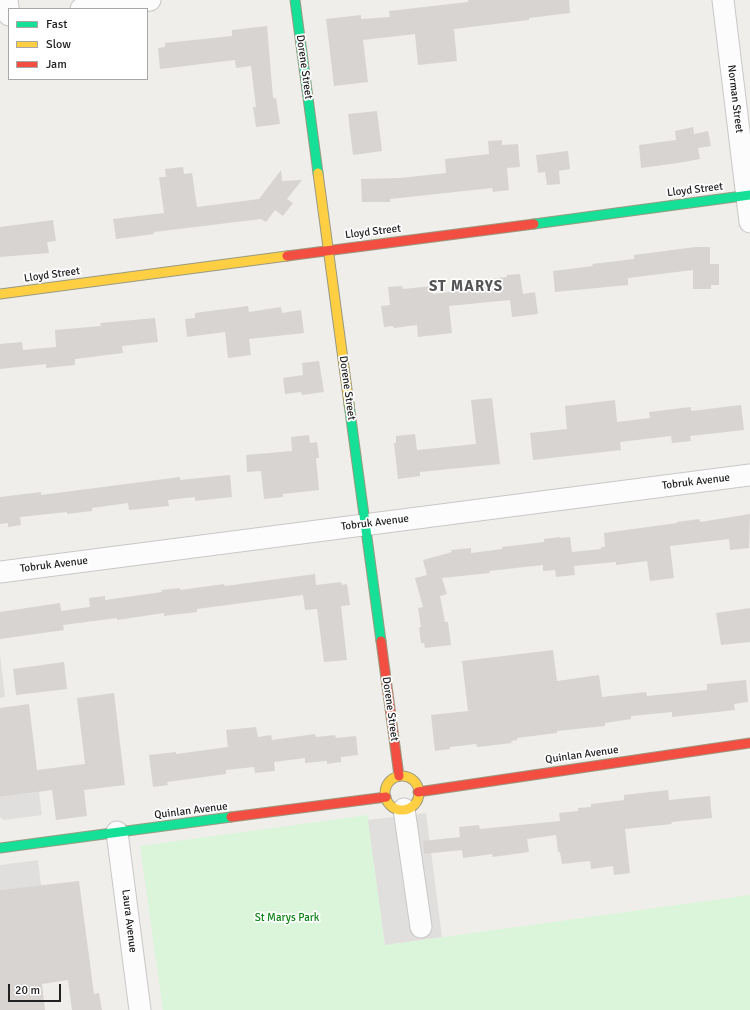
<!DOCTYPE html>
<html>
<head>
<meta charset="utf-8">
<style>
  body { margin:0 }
  #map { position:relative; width:750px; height:1010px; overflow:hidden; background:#f0eeeb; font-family:Signika,sans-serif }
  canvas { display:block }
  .legend { position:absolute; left:8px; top:8px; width:140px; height:72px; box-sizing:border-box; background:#fff; border:1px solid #a7a7a7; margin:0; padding:5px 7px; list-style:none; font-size:12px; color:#222 }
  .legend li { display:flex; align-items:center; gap:8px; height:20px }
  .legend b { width:20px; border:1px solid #a7a7a7 }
  .scale { position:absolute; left:8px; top:984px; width:53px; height:18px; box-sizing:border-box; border:2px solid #222; border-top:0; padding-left:5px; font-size:12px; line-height:14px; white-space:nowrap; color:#222; -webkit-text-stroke:3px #fff; paint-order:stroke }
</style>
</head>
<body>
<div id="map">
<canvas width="750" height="1010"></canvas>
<ul class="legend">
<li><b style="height:5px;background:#16e098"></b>Fast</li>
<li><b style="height:5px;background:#ffcf43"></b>Slow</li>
<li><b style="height:5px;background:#f24e42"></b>Jam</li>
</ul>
<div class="scale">20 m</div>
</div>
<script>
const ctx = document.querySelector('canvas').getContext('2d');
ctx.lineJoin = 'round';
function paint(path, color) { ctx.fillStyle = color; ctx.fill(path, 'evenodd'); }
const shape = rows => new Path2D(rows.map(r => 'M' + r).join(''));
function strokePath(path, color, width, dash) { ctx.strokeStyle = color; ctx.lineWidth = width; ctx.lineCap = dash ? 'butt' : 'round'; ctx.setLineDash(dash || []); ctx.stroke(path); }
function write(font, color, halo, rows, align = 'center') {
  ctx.font = font + ' Signika,sans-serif'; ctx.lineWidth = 3.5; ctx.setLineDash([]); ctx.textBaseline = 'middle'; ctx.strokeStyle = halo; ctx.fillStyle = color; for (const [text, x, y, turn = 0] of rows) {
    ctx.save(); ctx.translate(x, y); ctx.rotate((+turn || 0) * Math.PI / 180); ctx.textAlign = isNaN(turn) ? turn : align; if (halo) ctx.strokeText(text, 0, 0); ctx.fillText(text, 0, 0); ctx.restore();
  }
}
paint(shape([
  [368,815,385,945,750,895,750,1010,163,1010,140,846]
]), '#daf5da');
paint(shape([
  [0,654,5,697,0,698],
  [39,792,42,815,4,820,0,817,0,797],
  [426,813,442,937,385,945,368,820],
  [38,860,41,886,0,890,0,865]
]), '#e0dfde');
paint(shape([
  [468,0,569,0,570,13,529,18,529,20,454,29,457,61,418,65,415,34,363,40,368,82,334,86,326,19,361,15,361,19,390,17,389,11,468,2],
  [267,26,273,98,276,98,280,124,256,127,253,107,256,107,251,66,236,68,235,60,160,69,158,48,165,47,165,43,232,36,232,30],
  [377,111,382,151,353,155,348,114],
  [693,127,694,134,708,131,711,146,698,148,700,159,678,163,641,168,639,145,676,140,675,131],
  [502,140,502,145,518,144,520,167,507,168,509,190,493,192,492,188,390,199,390,202,362,202,361,179,400,178,446,173,445,159,489,154,488,141],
  [568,151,570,169,559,171,560,184,547,185,545,172,538,173,536,155],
  [183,167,184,174,192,173,197,207,259,199,281,170,282,181,302,180,287,199,293,203,283,216,275,210,266,222,261,219,154,232,154,234,116,239,113,219,164,213,159,177,166,177,165,169],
  [53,220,56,241,47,242,49,253,0,257,0,227],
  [695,247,710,247,710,264,719,264,719,285,711,285,711,289,693,289,693,270,628,278,628,285,555,292,553,271,593,266,592,264,634,259,634,255],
  [520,274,523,294,535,292,538,314,512,317,510,300,449,306,452,333,418,337,417,325,394,328,393,326,384,327,381,306,390,305,388,287,402,286,403,289,432,286,433,294,465,290,465,285,479,284,479,280,507,277,507,275],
  [248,306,249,312,281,307,282,313,301,310,304,333,249,339,251,355,228,358,225,332,187,337,185,319,195,318,195,313],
  [155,318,158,342,122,346,123,353,75,359,75,365,46,368,46,364,0,369,0,344,22,342,23,350,56,347,55,330,101,326,100,323],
  [319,361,324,392,302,395,301,392,285,394,283,378,303,375,302,363],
  [492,398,500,464,420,472,420,476,398,479,394,443,396,443,396,436,415,434,417,450,476,444,471,400],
  [615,400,617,422,650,418,649,412,691,407,691,411,741,405,744,430,690,436,691,441,672,443,671,436,620,442,621,450,533,460,530,433,567,429,565,406],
  [309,435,310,443,317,442,319,458,316,458,319,490,283,494,283,497,264,499,261,471,247,472,246,455,292,451,291,437],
  [230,475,232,497,195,501,195,497,168,500,169,506,129,510,128,503,92,508,92,511,67,514,67,512,20,517,21,525,8,527,8,523,0,524,0,497,41,492,41,495,180,477,180,480],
  [750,514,749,548,730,550,729,539,670,546,674,578,650,581,647,561,616,565,616,562,574,566,575,575,556,577,555,570,543,571,543,565,489,571,490,573,442,578,447,594,440,596,445,622,448,622,451,645,425,648,424,643,421,643,419,627,421,627,418,608,423,607,415,578,427,575,423,560,452,552,451,550,471,548,471,553,502,549,502,547,544,542,544,539,560,537,560,538,570,537,572,552,601,549,601,547,605,547,604,533,677,523,677,522,699,519,700,522],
  [315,574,316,585,341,582,342,585,347,584,350,605,341,606,347,660,324,662,317,609,305,610,303,595,197,609,197,612,164,616,164,613,117,620,117,618,63,625,64,630,0,639,0,612,60,603,61,611,90,607,89,598,105,596,105,600,162,592,161,590,180,588,180,590,224,584,225,586],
  [750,608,750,642,721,645,716,613],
  [553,650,557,681,599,675,602,697,646,692,647,696,707,690,707,684,746,680,748,702,734,704,735,710,672,717,672,712,631,716,631,719,605,723,605,726,557,731,557,733,517,738,517,740,511,741,512,743,477,747,476,744,450,747,450,749,435,751,431,715,468,711,462,661],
  [64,662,67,689,16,695,13,669],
  [114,693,125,785,84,790,87,816,56,820,52,790,0,797,0,708,29,704,37,770,85,764,77,698],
  [256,727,258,737,271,735,272,740,315,734,316,737,335,735,336,738,356,736,358,755,341,757,341,762,327,764,327,761,305,763,305,758,274,762,275,771,255,773,254,767,226,770,226,774,167,782,168,785,153,787,149,755,176,752,176,754,228,747,226,730],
  [668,790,669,800,710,796,712,818,671,822,672,824,625,829,630,873,614,875,613,866,591,869,590,861,562,864,560,852,558,852,556,835,527,839,529,852,493,857,492,854,463,858,462,850,424,854,423,841,460,837,459,827,479,825,480,829,560,821,559,813,578,811,578,808,591,807,591,804,624,800,624,795],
  [79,881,94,994,99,993,102,1010,72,1010,68,980,42,984,45,1010,0,1010,0,890]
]), '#d7d4d2');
const street = shape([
  [7,0,9,15],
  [723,0,750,222],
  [81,9,150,0],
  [0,572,750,475],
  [404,809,421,927],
  [117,832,140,1010]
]);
const fast = shape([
  [295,0,318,173],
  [534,224,750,195],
  [349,404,381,641],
  [0,848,231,817]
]);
const slow = shape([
  [318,173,349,404],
  [0,294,287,256],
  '385 793a17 17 0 1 1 34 0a17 17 0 1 1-34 0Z'
]);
const jam = shape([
  [287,256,534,224],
  [381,641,399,776],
  [418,792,750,743],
  [231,817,386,797]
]);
strokePath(street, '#c9c8c7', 23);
strokePath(fast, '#999a82', 11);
strokePath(slow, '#999a82', 11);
strokePath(jam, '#999a82', 11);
strokePath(street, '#fdfcfc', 21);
strokePath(fast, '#16e098', 9);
strokePath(slow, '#ffcf43', 9);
strokePath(jam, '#f24e42', 9);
write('11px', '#222', '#fff', [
  ["Dorene Street",304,67,82],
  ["Norman Street",735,99,83],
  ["Lloyd Street",695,190,-7],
  ["Lloyd Street",373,232,-7],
  ["Lloyd Street",52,275,-8],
  ["Dorene Street",347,388,82],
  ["Tobruk Avenue",696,482,-7],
  ["Tobruk Avenue",375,523,-7],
  ["Tobruk Avenue",54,565,-7],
  ["Dorene Street",390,709,82],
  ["Quinlan Avenue",582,755,-8],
  ["Quinlan Avenue",191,811,-7],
  ["Laura Avenue",129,921,83]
]);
write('11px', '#0c8416', '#fff', [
  ["St Marys Park",287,918]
]);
ctx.letterSpacing = '1px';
write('bold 15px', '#555', '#fff', [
  ["ST MARYS",466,287]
]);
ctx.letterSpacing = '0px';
</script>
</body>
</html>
